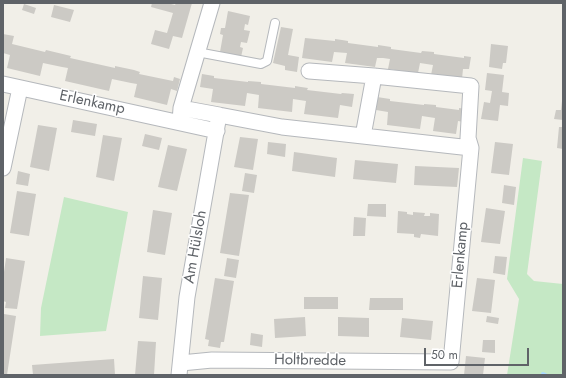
<!DOCTYPE html>
<html>
<head>
<meta charset="utf-8">
<style>
  body { margin:0 }
  #map { position:relative; width:566px; height:378px; overflow:hidden; background:#f1efe8; font-family:Jost,sans-serif }
  canvas { display:block }
  .frame { position:absolute; inset:0; border:4px solid #5f6368; pointer-events:none }
  .scale { position:absolute; left:424px; top:348px; width:105px; height:18px; box-sizing:border-box; border:2px solid #5f6368; border-top:0; padding-left:5px; font-size:12px; line-height:14px; white-space:nowrap; color:#5f6368; -webkit-text-stroke:3px #fff; paint-order:stroke }
</style>
</head>
<body>
<div id="map">
<canvas width="566" height="378"></canvas>
<div class="frame"></div>
<div class="scale">50 m</div>
</div>
<script>
const ctx = document.querySelector('canvas').getContext('2d');
ctx.lineJoin = 'round';
function paint(path, color) { ctx.fillStyle = color; ctx.fill(path, 'evenodd'); }
const shape = rows => new Path2D(rows.map(r => 'M' + r).join(''));
function strokePath(path, color, width, dash) { ctx.strokeStyle = color; ctx.lineWidth = width; ctx.lineCap = dash ? 'butt' : 'round'; ctx.setLineDash(dash || []); ctx.stroke(path); }
function write(font, color, halo, rows, align = 'center') {
  ctx.font = font + ' Jost,sans-serif'; ctx.lineWidth = 3; ctx.setLineDash([]); ctx.textBaseline = 'middle'; ctx.strokeStyle = halo; ctx.fillStyle = color; for (const [text, x, y, turn = 0] of rows) {
    ctx.save(); ctx.translate(x, y); ctx.rotate((+turn || 0) * Math.PI / 180); ctx.textAlign = isNaN(turn) ? turn : align; if (halo) ctx.strokeText(text, 0, 0); ctx.fillText(text, 0, 0); ctx.restore();
  }
}
paint(shape([
  [523,158,542,161,527,274,534,281,563,284,563,375,507,375,519,299,507,279],
  [64,197,128,212,106,331,40,336,41,308]
]), '#c5e8c5');
strokePath(shape([
  [543,374,545,375]
]), '#aadaff', 4);
paint(shape([
  [152,3,167,3,175,5,176,3,192,3,182,38,173,36,169,49,151,44,155,30,167,33,173,13,151,7],
  [24,4,36,8,34,14,22,10],
  [54,5,74,10,70,22,51,17],
  [228,11,250,16,248,25,245,24,244,30,250,31,247,43,241,42,240,47,243,48,241,57,220,52,223,35,220,34,221,28,225,28],
  [281,27,293,29,288,55,299,57,297,72,285,70,285,66,273,63],
  [3,34,14,36,12,44,45,52,46,50,71,56,70,58,115,68,115,66,134,70,140,72,139,74,173,81,174,77,180,79,177,91,171,89,167,105,134,97,137,84,131,83,112,79,109,91,65,81,68,68,62,67,43,63,40,76,7,68,10,55,3,53],
  [305,38,335,41,335,39,342,40,348,41,348,43,378,47,378,45,391,47,391,49,421,53,422,51,434,52,434,54,464,58,464,56,471,57,469,69,463,69,462,79,431,75,433,65,420,63,418,73,388,69,390,59,383,58,377,58,375,67,345,63,347,53,334,52,332,62,302,58],
  [491,44,508,46,506,63,503,63,502,69,489,67],
  [487,73,504,75,502,92,509,93,508,106,500,105,498,121,481,119,484,102,490,103,492,91,485,90],
  [202,74,214,76,214,78,248,82,248,81,261,82,261,84,295,88,295,86,301,87,308,88,307,90,341,94,342,93,354,94,352,107,340,105,338,118,304,114,306,101,293,99,292,112,258,108,259,95,247,93,245,106,211,102,213,89,200,87],
  [377,97,390,99,390,101,424,105,424,104,436,105,436,107,459,110,459,108,466,109,464,122,458,121,456,134,433,131,435,118,422,116,420,129,387,125,388,112,376,110],
  [562,101,563,120,554,119,556,110,561,110],
  [73,120,97,124,95,136,71,132],
  [38,125,57,128,49,171,30,167],
  [559,127,563,127,563,149,557,148],
  [145,134,162,138,159,150,142,146],
  [103,135,122,138,114,181,96,177],
  [240,137,258,139,253,170,234,167],
  [268,142,286,144,285,157,267,154],
  [495,142,513,144,509,175,491,173],
  [168,145,187,149,177,191,158,187],
  [294,152,337,158,335,177,292,171],
  [355,160,398,164,396,183,353,179],
  [415,166,459,168,457,187,414,185],
  [18,171,30,174,28,186,16,184],
  [245,173,257,175,254,193,242,191],
  [504,185,516,187,514,205,502,203],
  [17,191,36,194,29,236,10,233],
  [230,193,249,195,239,256,220,253],
  [368,204,386,204,386,217,367,216],
  [486,208,505,211,500,244,481,242],
  [153,210,172,213,165,255,147,252],
  [398,211,407,212,407,214,413,215,413,212,425,213,424,216,430,216,430,213,439,214,438,236,421,234,420,238,414,237,414,234,397,233],
  [354,217,366,218,365,236,353,236],
  [495,256,507,257,505,275,493,273],
  [6,258,25,261,17,309,5,308,6,302,3,301,3,279],
  [227,258,239,260,236,278,224,276],
  [143,276,162,278,158,320,139,318],
  [215,278,234,281,224,342,221,342,220,348,208,346,209,340,205,339],
  [477,278,495,280,491,313,472,311],
  [304,297,338,297,338,309,304,309],
  [370,298,403,298,403,310,369,310],
  [4,314,16,316,7,375,3,375,3,323],
  [487,316,499,318,498,324,486,322],
  [305,317,306,336,275,338,274,319],
  [338,317,369,318,369,337,338,336],
  [402,318,433,321,431,340,400,337],
  [251,333,263,335,262,347,250,345],
  [483,340,495,340,495,353,482,352],
  [138,341,156,342,154,375,135,375],
  [466,356,485,358,483,375,464,375],
  [114,359,115,375,33,375,32,365]
]), '#cccac5');
const service = shape([
  [197,52,261,64,267,61,275,23]
]);
const minor = shape([
  [3,84,217,131],
  [181,108,212,3],
  [219,115,282,127,471,148],
  [363,136,374,76],
  [3,168,20,88],
  [181,363,212,360,451,362,471,148,468,138,471,86,374,76,309,71],
  [179,375,187,297,219,115,181,108,180,122]
]);
strokePath(service, '#b5b8bc', 10);
strokePath(minor, '#b5b8bc', 17);
strokePath(service, '#fff', 8);
strokePath(minor, '#fff', 15);
write('15px', '#5f6368', '#fff', [
  ["Erlenkamp",92,103,12],
  ["Am Hülsloh",196,247,-80],
  ["Erlenkamp",461,255,-85],
  ["Holtbredde",310,361,1]
]);
</script>
</body>
</html>
